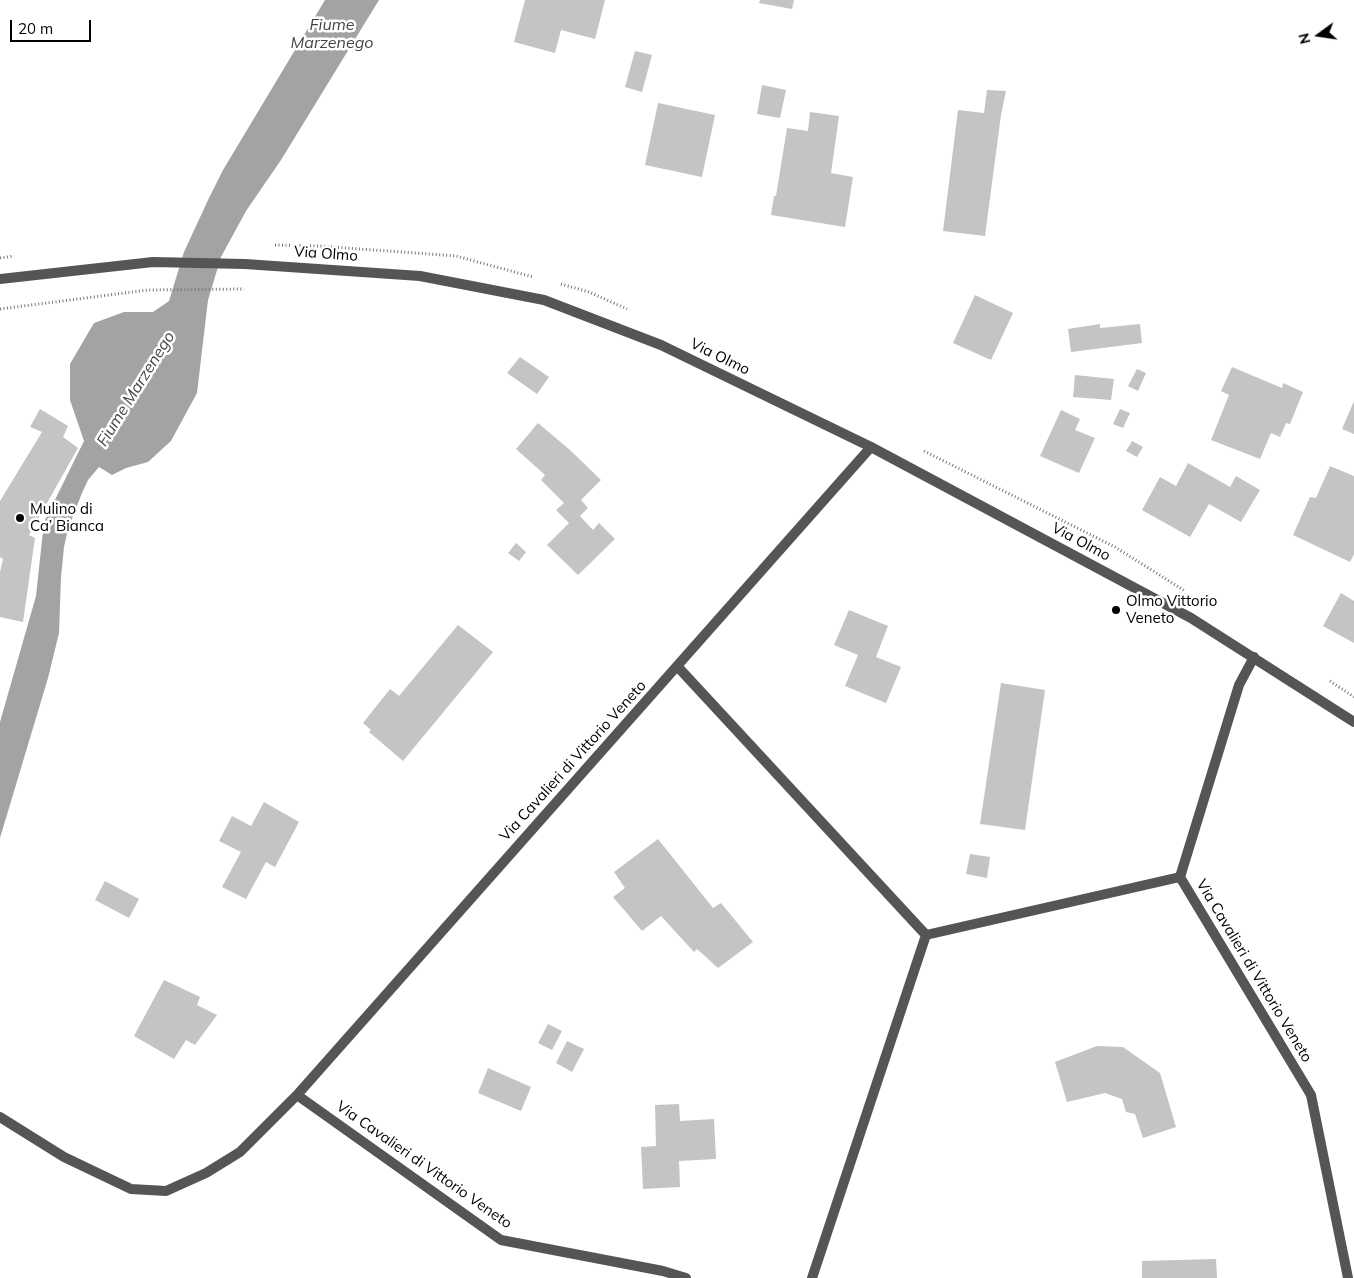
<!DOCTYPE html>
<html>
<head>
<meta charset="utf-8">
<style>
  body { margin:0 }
  #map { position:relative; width:1354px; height:1278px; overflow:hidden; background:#fff; font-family:Mulish,sans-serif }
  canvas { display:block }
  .north { position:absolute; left:1294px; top:10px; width:50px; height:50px; -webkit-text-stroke:4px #fff; paint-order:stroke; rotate:256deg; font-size:14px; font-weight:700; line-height:20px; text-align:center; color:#000 }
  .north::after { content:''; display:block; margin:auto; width:18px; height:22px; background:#000; clip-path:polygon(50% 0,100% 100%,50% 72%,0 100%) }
  .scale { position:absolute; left:10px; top:20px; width:81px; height:22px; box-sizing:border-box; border:2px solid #000; border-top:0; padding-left:6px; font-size:15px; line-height:18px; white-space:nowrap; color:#000; -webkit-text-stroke:4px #fff; paint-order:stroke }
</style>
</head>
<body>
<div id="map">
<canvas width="1354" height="1278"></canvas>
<div class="north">N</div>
<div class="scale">20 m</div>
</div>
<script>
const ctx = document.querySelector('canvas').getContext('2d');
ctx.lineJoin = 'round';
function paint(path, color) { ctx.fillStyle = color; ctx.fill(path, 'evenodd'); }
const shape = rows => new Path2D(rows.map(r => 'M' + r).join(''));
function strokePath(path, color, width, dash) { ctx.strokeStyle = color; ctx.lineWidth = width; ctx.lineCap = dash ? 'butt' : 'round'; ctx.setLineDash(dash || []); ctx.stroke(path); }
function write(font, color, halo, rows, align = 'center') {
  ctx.font = font + ' Mulish,sans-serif'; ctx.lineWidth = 5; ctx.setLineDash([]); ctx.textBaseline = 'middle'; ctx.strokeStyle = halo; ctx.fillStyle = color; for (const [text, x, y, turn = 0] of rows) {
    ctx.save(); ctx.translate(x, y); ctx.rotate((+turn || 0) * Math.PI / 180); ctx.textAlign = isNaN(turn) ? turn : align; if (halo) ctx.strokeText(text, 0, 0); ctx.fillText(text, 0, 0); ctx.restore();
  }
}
paint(shape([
  [325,0,379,0,281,160,246,211,221,257,208,300,197,393,171,441,148,462,126,468,112,475,99,467,88,480,82,493,68,529,64,547,61,577,59,633,48,678,0,838,0,722,36,596,44,522,84,441,70,400,70,364,94,323,124,312,153,312,169,301,184,252,209,198,223,170]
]), '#a3a3a3');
paint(shape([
  [525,0,605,0,595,39,561,30,555,53,514,42],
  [760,0,794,0,792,9,759,3],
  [635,51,652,55,642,92,625,87],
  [762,85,786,90,780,118,757,114],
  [987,90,1006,91,1001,115,985,236,943,231,958,110,984,113],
  [658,103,715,115,702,177,645,165],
  [810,112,839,116,831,173,853,177,845,227,771,215,774,196,776,196,787,128,808,131],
  [975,295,1013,313,991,360,953,343],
  [1100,324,1100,328,1140,324,1142,343,1071,352,1068,329],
  [520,357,549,377,537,394,507,373],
  [1232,367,1282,388,1283,383,1303,392,1290,424,1286,423,1280,437,1271,433,1260,459,1211,440,1229,395,1221,391],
  [1137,369,1146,373,1138,391,1128,386],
  [1075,375,1114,379,1111,400,1073,397],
  [1354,401,1354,434,1342,429],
  [40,409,68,426,63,437,78,448,29,535,35,538,23,622,0,617,0,572,3,559,0,557,0,501,42,432,30,427],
  [1120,409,1130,413,1123,428,1113,424],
  [1061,410,1080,419,1075,430,1095,438,1079,473,1040,456],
  [538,423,570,450,601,480,581,500,588,508,580,516,593,530,599,523,615,539,578,575,547,545,569,523,556,510,564,503,541,480,545,475,516,449],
  [1132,441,1143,447,1137,457,1126,451],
  [1188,463,1230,487,1236,476,1260,490,1241,522,1209,504,1190,537,1142,510,1160,477,1176,486],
  [1330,466,1354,476,1354,554,1350,562,1293,535,1310,497,1316,498],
  [516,543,526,552,519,561,508,553],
  [1341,593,1354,601,1354,643,1323,626],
  [849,610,888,626,876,657,901,667,886,703,845,686,858,655,834,645],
  [458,625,493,652,403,761,369,732,371,730,363,723,390,689,399,696],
  [1001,683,1045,690,1025,830,980,824],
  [264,802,299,822,275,867,266,862,246,899,222,887,241,852,219,841,232,816,251,826],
  [658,839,713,908,721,903,753,942,718,968,697,949,694,952,661,916,642,931,613,897,625,888,614,872],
  [970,854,990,857,987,878,966,874],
  [105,881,139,899,129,918,95,900],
  [164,980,200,997,197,1005,217,1015,195,1045,186,1040,174,1059,134,1036],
  [548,1024,562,1031,552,1050,538,1043],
  [567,1041,584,1049,572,1072,556,1063],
  [1097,1046,1123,1047,1160,1073,1176,1127,1143,1138,1135,1114,1126,1112,1122,1099,1105,1093,1067,1102,1055,1062],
  [488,1068,531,1087,521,1111,478,1093],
  [679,1104,680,1121,714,1119,716,1159,679,1161,680,1187,643,1189,641,1147,656,1146,655,1105],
  [1216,1259,1217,1278,1142,1278,1142,1261]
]), '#c4c4c4');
strokePath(shape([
  [275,245,319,246,456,256,533,277],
  [0,258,14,256],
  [561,284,589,292,627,309],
  [0,309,148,290,244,289],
  [924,451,1115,547,1185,591],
  [1330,681,1354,697]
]), '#777', 3, [1, 2.5]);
strokePath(shape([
  [1254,657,1239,685,1180,877,1311,1095,1348,1278],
  [677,666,926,935],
  [0,1117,64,1157,131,1189,166,1191,206,1173,240,1152,297,1095],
  [686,1278,663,1271,501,1240,297,1095,871,447],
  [812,1278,926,935,1180,877]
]), '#555', 10);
strokePath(shape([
  [0,279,153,262,245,264,420,276,544,300,661,345,871,447,1191,618,1354,722]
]), '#555', 10);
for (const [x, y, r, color] of [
  [20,518,5,"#000"],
  [1116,610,5,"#000"]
]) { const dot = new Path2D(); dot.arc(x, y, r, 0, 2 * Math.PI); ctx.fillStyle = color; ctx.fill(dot); strokePath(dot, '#fff', 2); }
write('15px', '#000', '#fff', [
  ["Via Olmo",326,254,4],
  ["Via Olmo",720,357,26],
  ["Via Olmo",1081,542,28],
  ["Via Cavalieri di Vittorio Veneto",573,761,-48],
  ["Via Cavalieri di Vittorio Veneto",1254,971,59],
  ["Via Cavalieri di Vittorio Veneto",424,1165,35]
]);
write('15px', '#000', '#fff', [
  ["Mulino di",30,509],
  ["Ca’ Bianca",30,526],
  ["Olmo Vittorio",1126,601],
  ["Veneto",1126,618]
], 'left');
write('italic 16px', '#444', '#fff', [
  ["Fiume",332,25],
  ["Marzenego",332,43],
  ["Fiume Marzenego",136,389,-58]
]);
</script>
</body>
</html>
